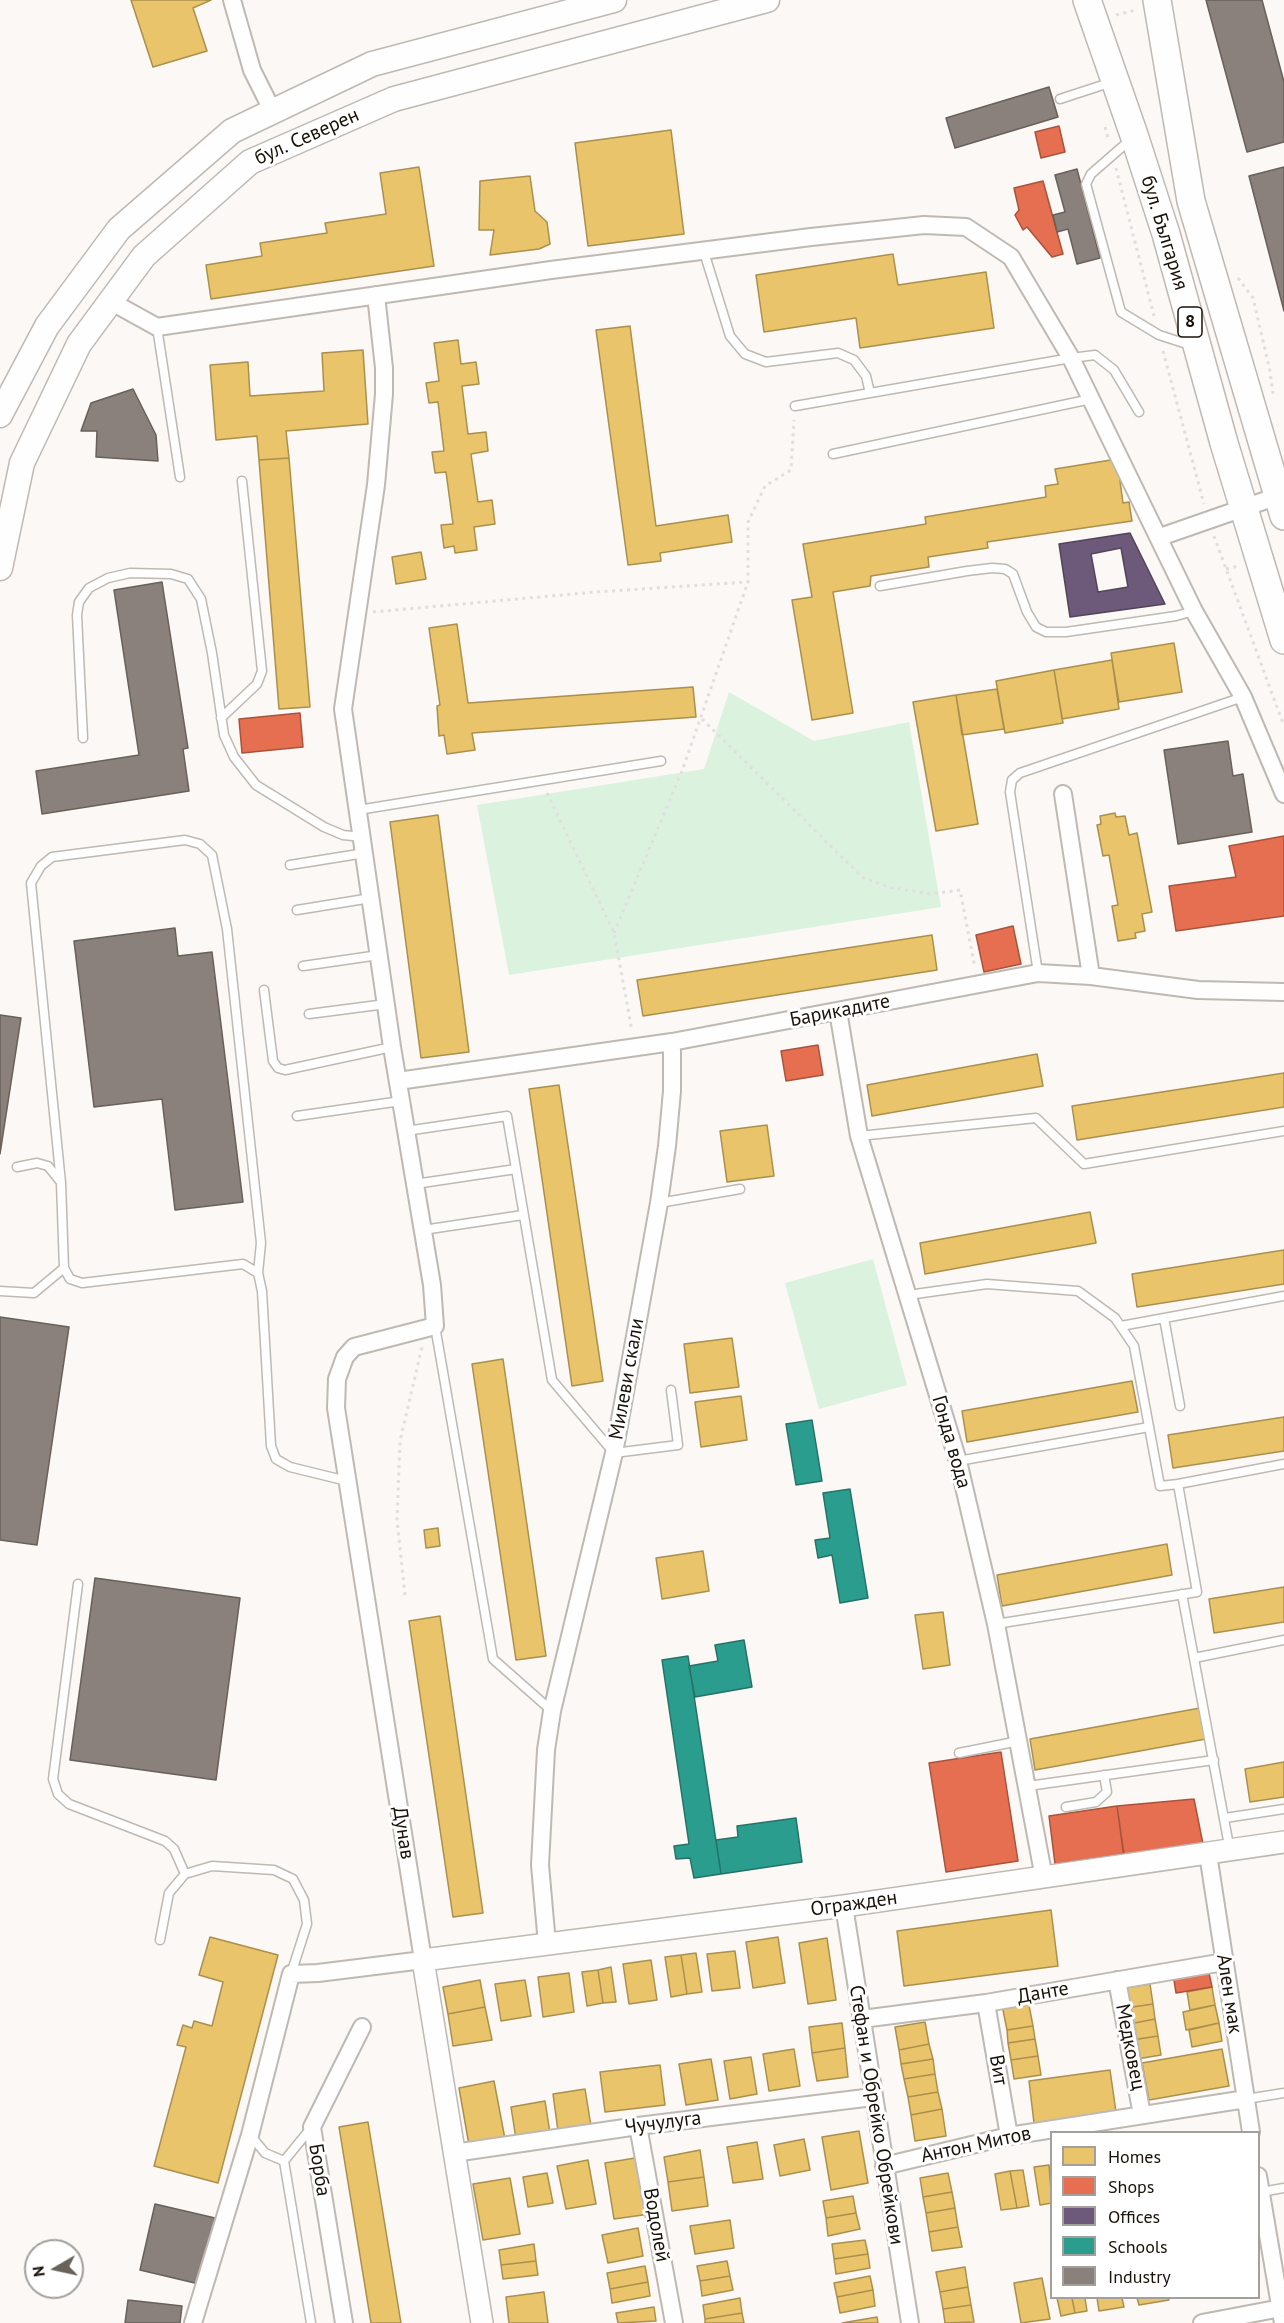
<!DOCTYPE html>
<html>
<head>
<meta charset="utf-8">
<style>
  body { margin:0 }
  #map { position:relative; width:1284px; height:2323px; overflow:hidden; background:#fbf8f5; font-family:"PT Sans",sans-serif }
  canvas { display:block }
  .legend { position:absolute; left:1050px; top:2131px; width:210px; height:168px; box-sizing:border-box; background:#fff; border:2px solid #a3a09c; margin:0; padding:8px 10px; list-style:none; font-size:18px; color:#191208 }
  .legend li { display:flex; align-items:center; gap:12px; height:30px }
  .legend b { width:30px; border:2px solid #a3a09c }
  .north { position:absolute; left:24px; top:2239px; width:60px; height:60px; box-sizing:border-box; background:#fff; border:2px solid #a3a09c; border-radius:50%; rotate:261deg; font-size:16px; font-weight:700; line-height:24px; text-align:center; color:#191208 }
  .north::after { content:''; display:block; margin:auto; width:21px; height:27px; background:#68625b; clip-path:polygon(50% 0,100% 100%,50% 72%,0 100%) }
</style>
</head>
<body>
<div id="map">
<canvas width="1284" height="2323"></canvas>
<ul class="legend">
<li><b style="height:16px;background:#e9c46a"></b>Homes</li>
<li><b style="height:16px;background:#e76f51"></b>Shops</li>
<li><b style="height:16px;background:#6d597a"></b>Offices</li>
<li><b style="height:16px;background:#2a9d8f"></b>Schools</li>
<li><b style="height:16px;background:#8a817c"></b>Industry</li>
</ul>
<div class="north">N</div>
</div>
<script>
const ctx = document.querySelector('canvas').getContext('2d');
ctx.lineJoin = 'round';
function paint(path, color) { ctx.fillStyle = color; ctx.fill(path, 'evenodd'); }
const shape = rows => new Path2D(rows.map(r => 'M' + r).join(''));
function strokePath(path, color, width, dash) { ctx.strokeStyle = color; ctx.lineWidth = width; ctx.lineCap = dash ? 'butt' : 'round'; ctx.setLineDash(dash || []); ctx.stroke(path); }
function write(font, color, halo, rows, align = 'center') {
  ctx.font = font + ' "PT Sans",sans-serif'; ctx.lineWidth = 6; ctx.setLineDash([]); ctx.textBaseline = 'middle'; ctx.strokeStyle = halo; ctx.fillStyle = color; for (const [text, x, y, turn = 0] of rows) {
    ctx.save(); ctx.translate(x, y); ctx.rotate((+turn || 0) * Math.PI / 180); ctx.textAlign = isNaN(turn) ? turn : align; if (halo) ctx.strokeText(text, 0, 0); ctx.fillText(text, 0, 0); ctx.restore();
  }
}
paint(shape([
  [729,692,814,741,909,722,941,907,509,975,477,805,704,769],
  [873,1259,907,1385,819,1409,785,1283]
]), '#dbf3de');
const homes = shape([
  [131,0,211,0,193,8,207,51,153,67,131,0],
  [671,130,684,234,588,246,575,143,671,130],
  [419,167,434,266,211,299,206,265,262,256,260,243,327,233,325,223,386,214,380,173,419,167],
  [530,176,535,211,547,222,550,244,539,249,490,255,494,230,479,230,480,181,530,176],
  [893,254,898,285,986,272,994,328,860,348,856,318,764,332,756,275,893,254],
  [630,326,656,526,728,515,732,542,660,553,661,561,628,565,596,330,630,326],
  [458,340,461,364,476,362,479,384,462,386,468,434,486,432,488,451,471,454,478,502,492,500,495,524,474,527,477,550,455,553,454,546,444,548,441,525,453,524,446,472,435,473,432,452,444,451,438,402,429,403,426,383,439,381,434,343,458,340],
  [363,350,368,424,286,431,289,458,259,460,257,436,216,440,210,365,248,362,250,396,324,391,322,353,363,350],
  [289,458,310,707,279,709,259,460,289,458],
  [1117,459,1123,503,1129,502,1132,521,987,542,988,548,928,557,929,567,871,576,870,586,833,592,853,713,812,720,792,600,812,597,803,544,926,524,925,517,1046,497,1045,486,1058,484,1055,469,1117,459],
  [421,552,426,579,396,584,392,557,421,552],
  [457,624,468,703,693,687,696,717,472,733,475,750,447,754,444,735,439,736,437,706,440,705,429,628,457,624],
  [1174,643,1182,692,1119,702,1111,653,1174,643],
  [1112,660,1119,709,1062,719,1054,670,1112,660],
  [1054,670,1063,723,1005,733,996,681,1054,670],
  [997,689,1004,729,962,735,956,695,997,689],
  [956,695,978,824,936,831,913,702,956,695],
  [1115,813,1116,817,1125,816,1129,835,1137,833,1152,912,1142,914,1145,931,1135,933,1136,938,1118,941,1112,906,1118,905,1109,855,1103,856,1097,825,1101,824,1100,816,1115,813],
  [438,815,469,1052,421,1058,390,822,438,815],
  [932,935,937,970,643,1016,637,980,932,935],
  [1037,1054,1043,1086,872,1116,867,1085,1037,1054],
  [1284,1073,1284,1107,1077,1140,1072,1106,1284,1073],
  [559,1085,603,1381,572,1386,529,1089,559,1085],
  [767,1125,774,1176,727,1182,720,1131,767,1125],
  [1090,1212,1096,1243,925,1274,920,1243,1090,1212],
  [1284,1250,1284,1284,1137,1307,1132,1274,1284,1250],
  [732,1338,739,1387,690,1393,684,1344,732,1338],
  [503,1359,546,1656,516,1660,472,1364,503,1359],
  [1132,1381,1138,1412,967,1442,962,1411,1132,1381],
  [741,1396,747,1440,701,1447,695,1402,741,1396],
  [1284,1417,1284,1451,1173,1468,1168,1435,1284,1417],
  [438,1528,440,1546,426,1548,424,1530,438,1528],
  [1167,1544,1172,1575,1002,1606,997,1575,1167,1544],
  [703,1551,709,1591,662,1599,656,1558,703,1551],
  [1284,1587,1284,1622,1214,1633,1209,1599,1284,1587],
  [943,1612,950,1665,923,1669,915,1615,943,1612],
  [440,1616,483,1913,453,1917,409,1621,440,1616],
  [1200,1708,1206,1739,1035,1770,1030,1739,1200,1708],
  [1284,1762,1284,1797,1250,1802,1245,1769,1284,1762],
  [1051,1910,1058,1966,904,1986,897,1931,1051,1910],
  [210,1937,278,1955,218,2183,154,2166,186,2047,177,2045,183,2025,192,2028,194,2021,212,2026,223,1982,199,1975,210,1937],
  [778,1937,785,1983,753,1988,746,1942,778,1937],
  [827,1938,836,2000,808,2004,799,1943,827,1938],
  [735,1951,740,1988,712,1991,707,1954,735,1951],
  [696,1953,702,1992,687,1994,681,1955,696,1953],
  [681,1955,687,1994,671,1997,665,1957,681,1955],
  [651,1960,657,2000,629,2004,623,1964,651,1960],
  [611,1967,616,2002,603,2003,598,1970,611,1967],
  [598,1970,603,2003,587,2006,582,1972,598,1970],
  [569,1973,574,2012,543,2017,538,1977,569,1973],
  [480,1980,485,2007,448,2014,443,1987,480,1980],
  [525,1980,531,2016,501,2021,495,1984,525,1980],
  [1150,1984,1153,2004,1126,2008,1123,1988,1150,1984],
  [1212,1987,1215,2005,1190,2010,1187,1992,1212,1987],
  [1028,2000,1033,2026,1007,2030,1002,2005,1028,2000],
  [1153,2004,1155,2019,1129,2024,1126,2008,1153,2004],
  [1215,2005,1219,2023,1186,2030,1183,2012,1215,2005],
  [485,2007,492,2040,453,2046,448,2014,485,2007],
  [1155,2019,1158,2036,1132,2040,1129,2024,1155,2019],
  [925,2022,929,2044,899,2050,895,2027,925,2022],
  [842,2023,845,2048,812,2053,809,2027,842,2023],
  [1219,2023,1222,2041,1192,2047,1189,2030,1219,2023],
  [1033,2026,1035,2039,1008,2043,1007,2030,1033,2026],
  [1158,2036,1161,2055,1137,2059,1132,2040,1158,2036],
  [1035,2039,1038,2056,1011,2060,1008,2043,1035,2039],
  [929,2044,933,2059,901,2064,899,2050,929,2044],
  [845,2048,848,2077,817,2081,812,2053,845,2048],
  [794,2049,800,2086,769,2091,763,2054,794,2049],
  [1222,2049,1229,2086,1149,2100,1142,2063,1222,2049],
  [1038,2056,1041,2075,1014,2079,1011,2060,1038,2056],
  [751,2057,757,2094,730,2099,724,2061,751,2057],
  [711,2059,718,2100,686,2105,679,2064,711,2059],
  [933,2059,935,2074,904,2079,901,2064,933,2059],
  [660,2065,665,2105,605,2112,600,2072,660,2065],
  [1110,2070,1116,2112,1034,2123,1029,2081,1110,2070],
  [935,2074,938,2092,908,2097,904,2079,935,2074],
  [494,2081,505,2139,469,2145,459,2088,494,2081],
  [585,2089,591,2126,558,2131,553,2094,585,2089],
  [938,2092,942,2109,911,2115,908,2097,938,2092],
  [545,2101,550,2133,516,2139,511,2107,545,2101],
  [942,2109,946,2136,915,2141,911,2115,942,2109],
  [368,2122,401,2323,371,2323,339,2127,368,2122],
  [859,2131,868,2183,831,2190,822,2137,859,2131],
  [804,2139,810,2170,780,2176,774,2145,804,2139],
  [757,2142,763,2179,733,2183,727,2147,757,2142],
  [700,2150,704,2177,668,2182,664,2157,700,2150],
  [641,2157,650,2214,614,2219,605,2163,641,2157],
  [588,2160,596,2204,566,2209,557,2166,588,2160],
  [1049,2165,1052,2203,1040,2205,1034,2167,1049,2165],
  [1023,2170,1029,2206,1017,2208,1010,2171,1023,2170],
  [1010,2171,1017,2208,1001,2210,995,2174,1010,2171],
  [547,2173,553,2203,528,2207,523,2177,547,2173],
  [948,2173,952,2192,923,2197,920,2178,948,2173],
  [704,2177,708,2206,672,2211,668,2182,704,2177],
  [510,2178,520,2234,483,2240,473,2184,510,2178],
  [952,2192,955,2208,926,2213,923,2197,952,2192],
  [853,2196,856,2213,826,2218,823,2201,853,2196],
  [955,2208,958,2227,929,2232,926,2213,955,2208],
  [856,2213,860,2229,828,2236,826,2218,856,2213],
  [730,2220,734,2248,695,2254,690,2226,730,2220],
  [958,2227,962,2247,932,2251,929,2232,958,2227],
  [638,2228,643,2256,608,2263,602,2235,638,2228],
  [865,2240,868,2254,834,2259,832,2244,865,2240],
  [534,2244,536,2261,501,2265,499,2250,534,2244],
  [868,2254,870,2268,836,2274,834,2259,868,2254],
  [536,2261,538,2275,503,2279,501,2265,536,2261],
  [727,2261,730,2276,700,2281,697,2266,727,2261],
  [645,2266,648,2282,610,2289,607,2273,645,2266],
  [965,2267,968,2287,940,2292,936,2272,965,2267],
  [730,2276,733,2290,702,2296,700,2281,730,2276],
  [870,2276,873,2290,837,2297,834,2283,870,2276],
  [1042,2278,1050,2319,1021,2323,1014,2283,1042,2278],
  [648,2282,650,2296,612,2303,610,2289,648,2282],
  [968,2287,971,2305,943,2309,940,2292,968,2287],
  [873,2290,875,2306,840,2313,837,2297,873,2290],
  [544,2292,548,2323,509,2323,506,2297,544,2292],
  [740,2298,742,2313,705,2319,703,2305,740,2298],
  [1057,2298,1072,2298,1075,2313,1061,2316,1057,2298],
  [1072,2298,1085,2298,1087,2311,1075,2313,1072,2298],
  [1097,2298,1122,2298,1124,2307,1099,2311,1097,2298],
  [1137,2298,1168,2298,1169,2300,1139,2305,1137,2298],
  [971,2305,974,2322,945,2323,943,2309,971,2305],
  [654,2307,656,2321,618,2323,616,2313,654,2307],
  [742,2313,744,2323,705,2323,705,2319,742,2313],
  [877,2317,878,2323,842,2323,877,2317]
]);
paint(homes, '#e9c46a');
strokePath(homes, '#ab8f4d', 1.5);
const shops = shape([
  [1059,126,1065,152,1041,158,1035,132,1059,126],
  [1043,181,1063,254,1052,257,1027,227,1023,230,1015,215,1019,210,1014,188,1043,181],
  [300,713,303,747,242,753,239,719,300,713],
  [1284,836,1284,916,1176,931,1169,886,1236,877,1229,846,1284,836],
  [1013,926,1021,964,984,972,976,935,1013,926],
  [818,1045,823,1075,786,1081,781,1051,818,1045],
  [1001,1752,1018,1861,946,1872,929,1763,1001,1752],
  [1194,1799,1203,1844,1124,1858,1117,1806,1194,1799],
  [1117,1806,1124,1854,1055,1864,1049,1816,1117,1806],
  [1208,1968,1212,1987,1176,1993,1173,1974,1208,1968]
]);
paint(shops, '#e76f51');
strokePath(shops, '#a9533b', 1.5);
const offices = shape([
  [1130,533,1165,604,1070,617,1059,544,1130,533],
  [1121,548,1128,587,1098,592,1091,554,1121,548]
]);
paint(offices, '#6d597a');
strokePath(offices, '#544458', 1.5);
const schools = shape([
  [812,1420,822,1481,796,1485,786,1424,812,1420],
  [850,1489,868,1598,840,1603,832,1555,818,1558,815,1540,830,1538,823,1493,850,1489],
  [744,1640,752,1687,695,1697,689,1666,718,1661,715,1645,744,1640],
  [688,1656,721,1874,694,1878,690,1858,676,1859,674,1846,689,1844,662,1660,688,1656],
  [796,1818,802,1862,721,1874,716,1840,738,1837,737,1826,796,1818]
]);
paint(schools, '#2a9d8f');
strokePath(schools, '#257366', 1.5);
const industry = shape([
  [1206,0,1262,0,1284,82,1284,142,1247,152,1206,0],
  [1049,87,1058,117,955,148,946,118,1049,87],
  [1284,167,1284,311,1249,176,1284,167],
  [1077,169,1100,258,1077,264,1068,229,1057,232,1053,215,1065,212,1055,175,1077,169],
  [133,389,156,435,158,461,96,457,97,431,81,431,91,403,133,389],
  [162,582,188,748,183,749,189,791,42,814,36,771,139,755,114,590,162,582],
  [1228,741,1233,776,1243,774,1252,832,1178,844,1164,750,1228,741],
  [175,928,178,956,212,952,243,1202,175,1210,162,1099,94,1107,74,941,175,928],
  [0,1015,21,1018,0,1154,0,1015],
  [0,1317,69,1327,37,1545,0,1540,0,1317],
  [95,1578,240,1598,216,1780,70,1760,95,1578],
  [155,2204,215,2218,199,2284,140,2270,155,2204],
  [128,2300,182,2306,180,2323,125,2323,128,2300]
]);
paint(industry, '#8a817c');
strokePath(industry, '#686059', 1.5);
const service = shape([
  [1060,99,1112,82],
  [1130,140,1091,174,1086,184,1121,312,1159,335,1193,346],
  [704,252,730,336,745,354,766,362,838,353,854,360,866,376,870,393,1071,358,1095,355,1114,370,1139,412],
  [157,327,180,477],
  [795,406,870,393],
  [833,454,1091,399],
  [880,586,967,571,992,568,1005,569,1013,574,1027,612,1036,627,1046,632,1066,632,1176,616,1194,611],
  [221,718,257,684,262,671,242,481],
  [83,738,77,615,79,602,89,588,108,578,130,573,171,574,188,579,201,599,212,653,224,735,234,757,256,785,324,827,343,835,362,837],
  [358,810,661,761],
  [290,865,365,853],
  [297,910,371,898],
  [303,966,379,955],
  [1038,973,1010,792,1012,780,1020,773,1243,697],
  [264,990,273,1061,278,1068,285,1070,392,1047],
  [309,1014,386,1004],
  [297,1116,401,1101],
  [406,1131,507,1116,552,1380,614,1453,678,1445,671,1390],
  [859,1136,1036,1118,1084,1164,1284,1131],
  [17,1167,37,1163,48,1166,60,1181],
  [415,1184,516,1169],
  [659,1203,740,1189],
  [423,1230,523,1215],
  [258,1273,243,1264,82,1283,70,1279,64,1268,61,1183,31,883,41,866,52,857,185,840,200,844,212,855,227,929,261,1243,258,1273,262,1291,271,1446,276,1459,290,1467,347,1481],
  [0,1291,34,1293,64,1268],
  [908,1295,987,1284,1078,1291,1115,1318,1134,1346,1160,1486,1178,1484,1197,1592,996,1624],
  [1164,1318,1180,1406],
  [435,1326,493,1659,552,1711],
  [1121,1326,1284,1296],
  [958,1461,1149,1427],
  [1178,1484,1284,1464],
  [78,1584,53,1779,58,1794,69,1804,165,1841,174,1849,185,1874],
  [1182,1594,1230,1851],
  [1194,1658,1284,1640],
  [959,1753,1019,1741],
  [1028,1786,1214,1760],
  [1066,1807,1096,1802,1107,1792,1104,1775],
  [1225,1818,1284,1809],
  [160,1940,169,1893,185,1874,212,1866,274,1870,293,1879,304,1900,307,1924,291,1974],
  [1246,2099,1284,2093],
  [251,2136,265,2153,284,2161,311,2128],
  [284,2161,311,2323],
  [1261,2192,1284,2188]
]);
const minor = shape([
  [232,0,252,70,273,112],
  [110,301,157,327,551,270,811,237,924,225,966,227,1011,257,1071,358,1194,611,1243,697,1284,794],
  [1160,537,1278,496],
  [1063,794,1091,976],
  [838,1011,859,1136,958,1461,996,1624,1044,1878],
  [398,1081,672,1042,1038,973,1091,976,1198,990,1284,992],
  [1208,1854,1251,2132],
  [844,1906,910,2323],
  [547,1944,540,1865,546,1750,552,1711,614,1453,659,1203,667,1146,672,1091,672,1042],
  [1117,1980,1142,2115],
  [986,2003,1009,2136],
  [862,2019,986,2003,1224,1962],
  [638,2126,674,2323],
  [454,2153,638,2126,873,2097],
  [884,2166,1009,2136,1246,2099],
  [1258,2176,1283,2323],
  [193,2323,250,2135,291,1974,318,1973,423,1960,336,1408,337,1379,345,1357,354,1347,435,1326,432,1285,392,1047,343,709,376,485,384,394,384,368,376,295],
  [344,2323,312,2127,362,2027],
  [1202,2323,1281,2308]
]);
const tertiary = shape([
  [482,2323,423,1960,844,1906,1284,1842]
]);
const secondary = shape([
  [0,415,47,326,119,229,232,131,372,64,614,0],
  [0,568,22,463,79,344,144,256,250,162,394,99,767,0]
]);
const primary = shape([
  [1087,0,1134,135,1166,234,1224,443,1284,640],
  [1157,0,1191,201,1284,516]
]);
strokePath(service, '#beb9b2', 11);
strokePath(minor, '#beb9b2', 20);
strokePath(tertiary, '#beb9b2', 24);
strokePath(secondary, '#beb9b2', 27);
strokePath(primary, '#beb9b2', 30);
strokePath(shape([
  [1116,15,1136,10],
  [1105,127,1109,141],
  [1116,168,1154,316],
  [1238,278,1253,298,1270,371,1273,394],
  [1163,351,1204,504],
  [1214,536,1284,726],
  [1226,569,1239,566],
  [373,612,595,592,748,582],
  [702,719,862,877,888,887,930,894,960,890,975,968],
  [547,793,614,933,632,1031],
  [614,933,682,771,748,582,748,522,765,486,791,470,794,420],
  [405,1595,397,1520,400,1441,422,1347]
]), '#e0dfde', 3, [3, 4.5]);
strokePath(service, '#fefefe', 8);
strokePath(minor, '#fefefe', 16);
strokePath(tertiary, '#fefefe', 21);
strokePath(secondary, '#fefefe', 24);
strokePath(primary, '#fefefe', 27);
for (const [x, y, w] of [
  [1190,322,24]
]) { const box = new Path2D(); box.roundRect(x - w / 2, y - 15, w, 30, 4.5); ctx.fillStyle = '#fff'; ctx.fill(box); strokePath(box, '#191208', 1.5); }
write('bold 18px', '#191208', null, [
  ["8",1190,322]
]);
write('20px', '#191208', '#fff', [
  ["бул. Северен",307,137,-24],
  ["бул. България",1164,233,73],
  ["Барикадите",840,1011,-11],
  ["Милеви скали",627,1379,-80],
  ["Гонда вода",951,1442,74],
  ["Дунав",403,1833,81],
  ["Огражден",854,1904,-8],
  ["Данте",1043,1993,-10],
  ["Ален мак",1229,1994,81],
  ["Медковец",1130,2047,79],
  ["Вит",998,2070,80],
  ["Стефан и Обрейко Обрейкови",876,2115,81],
  ["Чучулуга",663,2123,-7],
  ["Антон Митов",976,2145,-12],
  ["Борба",319,2170,81],
  ["Водолей",656,2225,80]
]);
</script>
</body>
</html>
